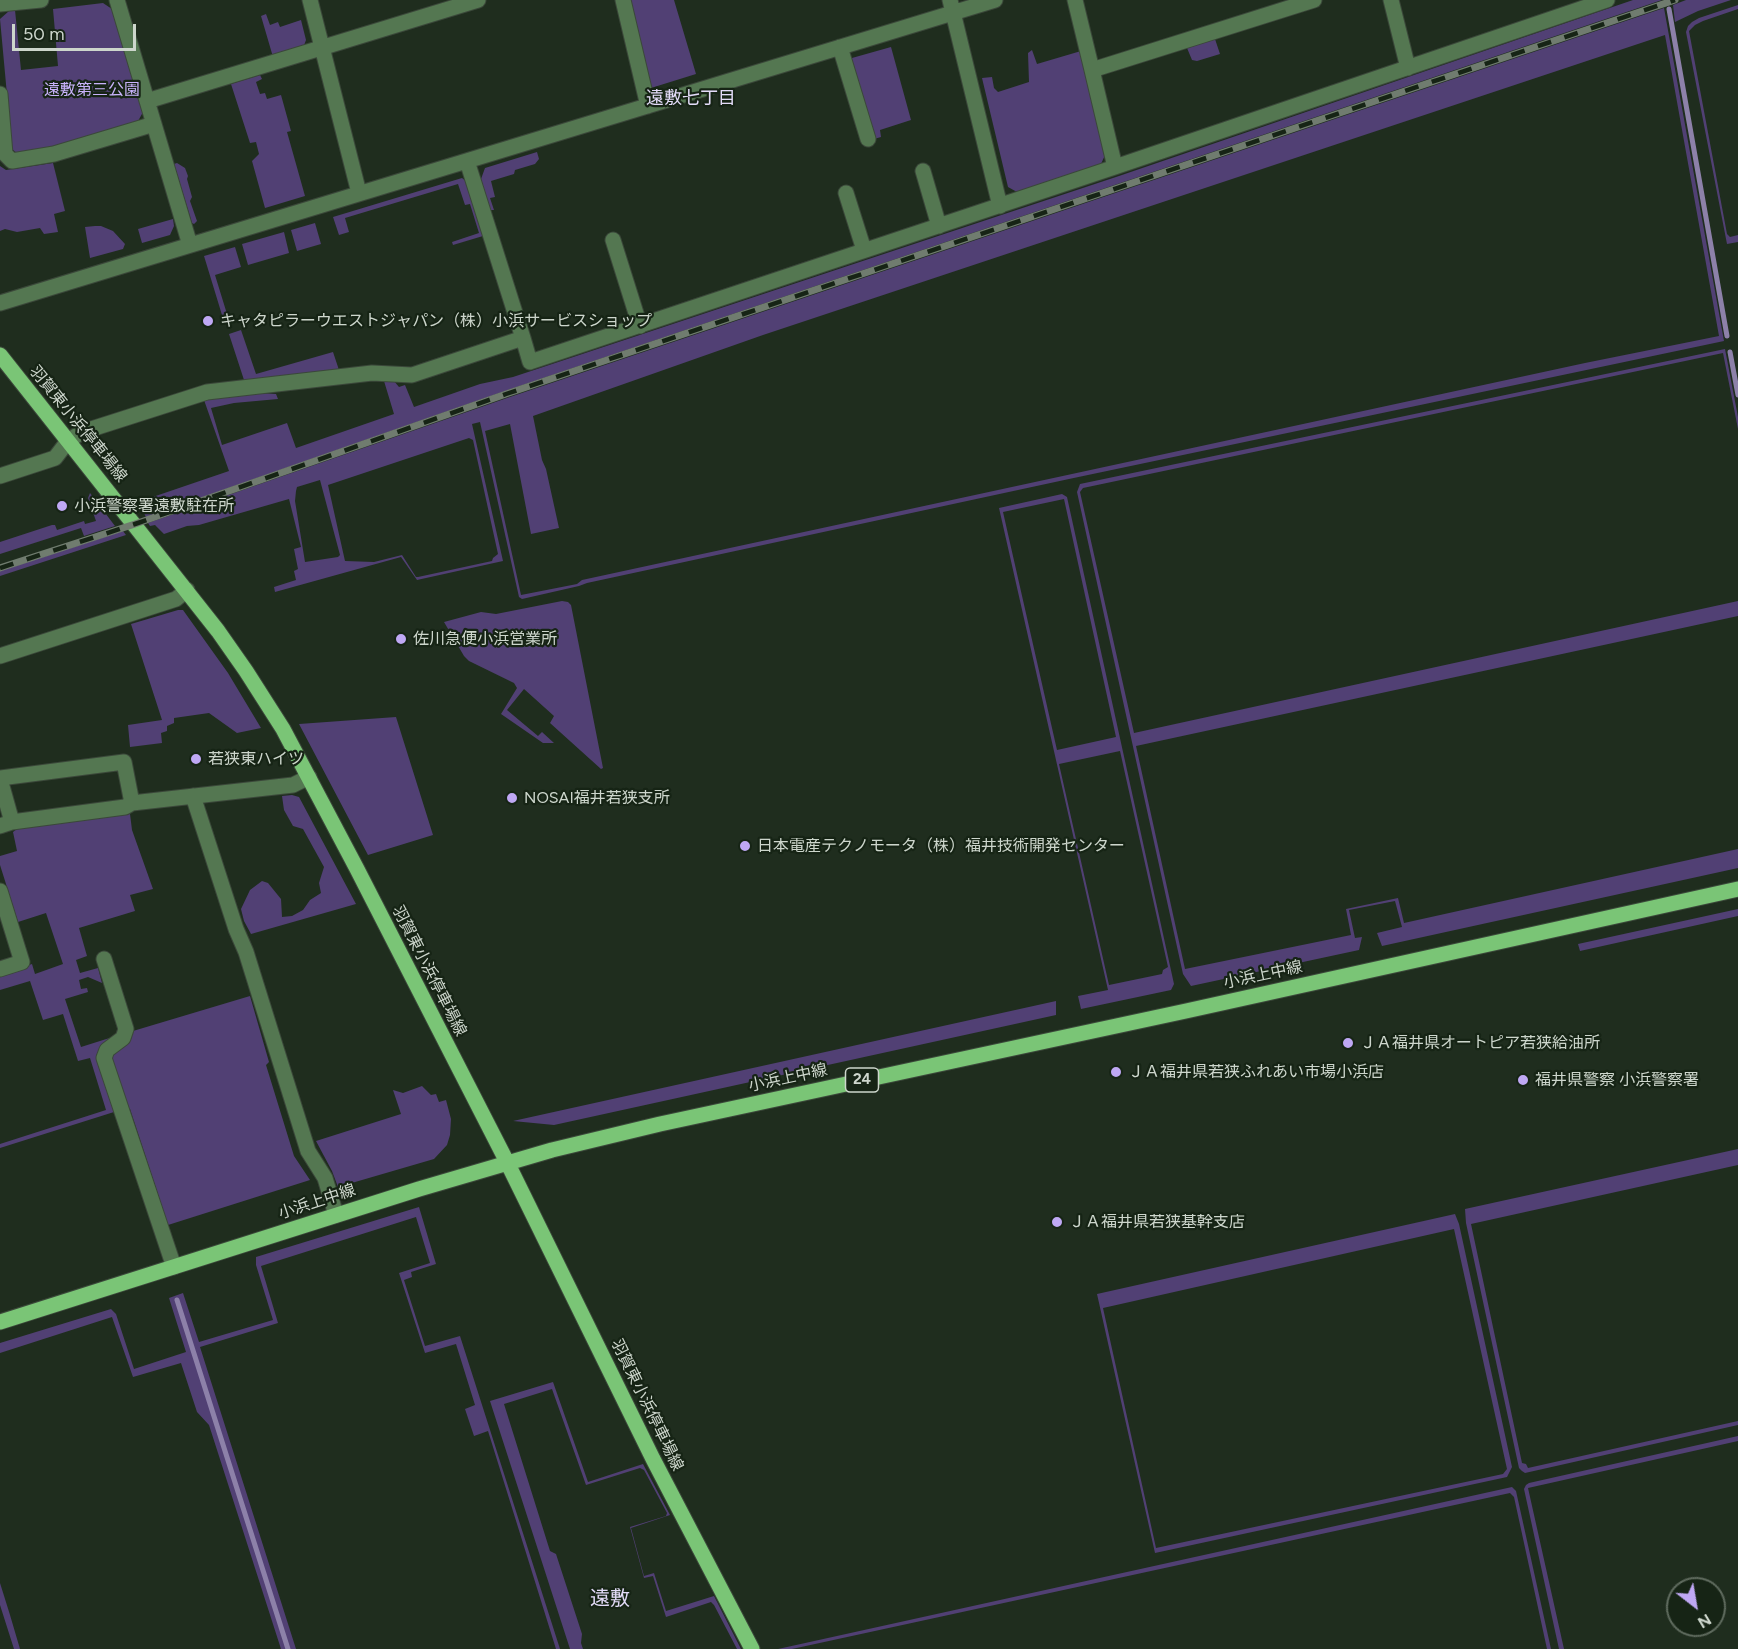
<!DOCTYPE html>
<html>
<head>
<meta charset="utf-8">
<style>
  body { margin:0 }
  #map { position:relative; width:1738px; height:1649px; overflow:hidden; background:#1f2d1e; font-family:Figtree,sans-serif }
  canvas { display:block }
  .north { position:absolute; left:1666px; top:1577px; width:60px; height:60px; box-sizing:border-box; background:#162415; border:2px solid #5f6b5e; border-radius:50%; rotate:149deg; font-size:16px; font-weight:700; line-height:24px; text-align:center; color:#cdd6cc }
  .north::after { content:''; display:block; margin:auto; width:21px; height:27px; background:#bfa8f4; clip-path:polygon(50% 0,100% 100%,50% 72%,0 100%) }
  .scale { position:absolute; left:12px; top:24px; width:124px; height:27px; box-sizing:border-box; border:3px solid #cdd6cc; border-top:0; padding-left:8px; font-size:18px; line-height:21px; white-space:nowrap; color:#cdd6cc; -webkit-text-stroke:4px #162415; paint-order:stroke }
</style>
</head>
<body>
<div id="map">
<canvas width="1738" height="1649"></canvas>
<div class="north">N</div>
<div class="scale">50 m</div>
</div>
<script>
const ctx = document.querySelector('canvas').getContext('2d');
ctx.lineJoin = 'round';
function paint(path, color) { ctx.fillStyle = color; ctx.fill(path, 'evenodd'); }
const shape = rows => new Path2D(rows.map(r => 'M' + r).join(''));
function strokePath(path, color, width, dash) { ctx.strokeStyle = color; ctx.lineWidth = width; ctx.lineCap = dash ? 'butt' : 'round'; ctx.setLineDash(dash || []); ctx.stroke(path); }
function write(font, color, halo, rows, align = 'center') {
  ctx.font = font + ' Figtree,"Noto Sans JP",sans-serif'; ctx.lineWidth = 4.5; ctx.setLineDash([]); ctx.textBaseline = 'middle'; ctx.strokeStyle = halo; ctx.fillStyle = color; for (const [text, x, y, turn = 0] of rows) {
    ctx.save(); ctx.translate(x, y); ctx.rotate((+turn || 0) * Math.PI / 180); ctx.textAlign = isNaN(turn) ? turn : align; if (halo) ctx.strokeText(text, 0, 0); ctx.fillText(text, 0, 0); ctx.restore();
  }
}
paint(shape([
  [629,0,674,0,696,74,651,88],
  [1633,0,1662,0,505,391,146,517,138,502,229,471,204,400,259,393,276,394,278,399,234,403,211,408,222,445,287,423,296,448,394,414,384,381,394,381,399,387,405,385,414,407,480,384,513,377,1119,176],
  [1686,0,1731,0,1698,11,1675,22,1673,5],
  [103,3,112,9,143,112,137,123,52,148,18,154,12,149,0,19,9,11,15,10,21,70,58,66,53,9],
  [1738,5,1738,9,1703,21,1695,25,1689,31,1727,234,1730,237,1738,235,1738,242,1727,244,1686,32,1688,26,1692,22,1699,18],
  [1664,8,1724,341,1069,479,587,583,579,586,522,599,519,597,480,422,472,424,503,561,417,580,401,557,275,592,274,587,296,580,294,571,298,569,294,549,301,547,289,499,199,525,187,526,164,534,155,525,150,526,148,523,507,398],
  [1665,35,1719,336,1585,363,582,580,577,584,521,595,485,431,510,424,531,534,559,528,546,469,542,460,533,416,763,335],
  [469,438,473,440,498,554,493,558,492,561,418,577,416,577,402,555,374,562,345,561,328,485],
  [320,480,340,555,338,557,305,562,295,501,296,491,297,487],
  [266,14,270,25,278,22,280,27,301,20,306,40,303,48,273,57,261,16],
  [1215,39,1220,54,1197,61,1192,60,1187,48],
  [891,47,911,120,880,130,881,137,874,139,851,63,852,58],
  [1032,50,1037,64,1081,51,1105,155,1101,164,1017,192,1008,187,982,78,992,77,994,88,998,92,1029,82,1028,53],
  [260,75,262,79,256,82,260,94,265,93,267,99,281,95,291,131,287,132,305,196,265,208,252,161,259,154,256,142,250,143,231,84],
  [537,152,539,159,535,164,515,170,514,174,491,181,495,197,490,198,494,210,490,210,481,179,485,168],
  [53,163,65,211,54,214,58,232,44,234,40,228,17,232,5,229,0,231,0,166,6,170],
  [177,163,185,168,188,176,187,179,192,197,190,201,197,221,194,224,192,223,174,164],
  [462,178,467,182,483,236,453,245,452,242,479,233,470,204,465,205,458,184,345,218,349,232,339,235,333,217],
  [173,219,174,226,170,235,142,243,138,229],
  [315,223,321,244,297,251,291,230],
  [95,226,101,226,113,231,125,244,123,249,90,258,85,227],
  [284,232,289,253,248,265,242,244],
  [235,247,241,267,215,275,227,314,222,315,204,256],
  [241,330,256,374,333,352,339,370,244,380,229,334],
  [1725,349,1738,417,1738,429,1723,353,1083,488,1080,492,1134,733,1738,601,1738,616,1136,746,1185,969,1351,935,1346,909,1398,898,1404,923,1738,849,1738,868,1382,946,1377,933,1402,927,1395,901,1349,910,1355,938,1362,937,1359,950,1191,986,1183,974,1077,492,1080,484],
  [90,493,115,526,84,536,81,528,0,554,0,542,52,525,55,525,57,530,84,521,85,524,96,521,88,498],
  [1062,494,1067,497,1174,984,1171,990,1081,1009,1078,996,1108,990,999,508],
  [1064,499,1116,737,1057,750,1003,512],
  [1120,751,1168,967,1163,970,1162,974,1109,985,1059,764],
  [123,531,126,535,0,576,0,571],
  [562,601,568,602,571,605,603,768,601,769,550,723,554,716,524,689,507,710,538,736,542,732,554,743,543,743,501,714,517,688,514,683,469,661,464,656,444,622,481,612,496,614],
  [178,610,183,610,228,673,261,728,237,733,209,713,174,718,174,723,167,726,167,731,161,733,162,743,130,747,128,725,162,720,131,624],
  [396,717,433,835,368,855,299,724],
  [292,795,299,797,356,904,251,934,244,921,241,909,250,890,262,881,268,883,281,899,282,917,292,916,303,910,310,900,321,893,319,883,324,867,303,829,293,826,284,810,282,796],
  [130,814,132,830,153,889,130,895,135,911,79,928,87,956,76,960,80,973,98,968,102,983,88,977,79,980,81,989,87,988,88,992,65,999,81,1047,119,1035,101,1047,96,1056,114,1112,0,1148,0,1144,106,1110,90,1058,78,1061,63,1014,43,1020,30,981,0,990,0,975,32,964,35,974,63,964,46,913,18,922,0,865,0,856,17,851,13,832,17,829],
  [1738,909,1738,916,1580,951,1578,944],
  [250,996,269,1062,266,1065,294,1156,310,1180,168,1225,130,1109,127,1109,109,1054,115,1048,131,1039,133,1031],
  [1056,1001,1056,1015,554,1125,513,1121],
  [422,1086,431,1095,436,1094,439,1102,446,1100,451,1119,450,1135,447,1145,434,1159,338,1187,332,1171,316,1141,401,1114,393,1090,403,1093],
  [1738,1149,1738,1165,1471,1224,1522,1463,1526,1464,1528,1468,1738,1421,1738,1425,1525,1473,1522,1471,1519,1468,1466,1223,1465,1209],
  [419,1207,436,1264,411,1272,412,1277,404,1280,425,1346,460,1336,560,1649,556,1649,488,1431,474,1436,465,1409,475,1405,456,1344,425,1353,399,1273,430,1263,416,1217,261,1266,278,1323,200,1347,296,1649,281,1649,209,1425,197,1412,181,1363,133,1377,112,1317,0,1353,0,1343,111,1309,116,1314,134,1369,186,1352,169,1298,183,1293,199,1342,273,1320,256,1265,256,1257],
  [1455,1214,1459,1224,1512,1467,1507,1477,1155,1553,1097,1294],
  [1454,1229,1507,1469,1503,1474,1156,1548,1103,1308],
  [553,1382,588,1482,643,1464,670,1515,631,1528,644,1576,654,1573,666,1611,714,1596,741,1649,737,1649,714,1605,711,1602,666,1617,653,1576,644,1578,630,1527,666,1516,667,1513,644,1470,640,1468,586,1485,552,1389,504,1404,550,1551,556,1554,582,1634,581,1643,583,1649,570,1649,490,1401],
  [1738,1436,1738,1441,1528,1488,1564,1649,1559,1649,1524,1489,1526,1485,1529,1483],
  [1512,1487,1516,1491,1551,1649,1547,1649,1514,1497,1510,1493,792,1649,778,1649],
  [0,1583,10,1615,20,1649,14,1649,0,1605]
]), '#514074');
strokePath(shape([
  [1669,9,1727,336],
  [1730,352,1738,395],
  [177,1300,288,1649]
]), '#8d81a9', 5);
const minor = shape([
  [117,0,190,245],
  [310,0,359,193],
  [623,0,648,106],
  [950,0,1000,206],
  [1075,0,1092,70],
  [1391,0,1408,68],
  [0,4,41,0],
  [840,47,868,139],
  [0,94,5,154,12,161,54,154,154,124],
  [147,101,478,0],
  [1115,167,1092,70,1314,0],
  [923,171,939,226],
  [846,193,864,250],
  [613,240,640,326],
  [0,303,995,0],
  [523,338,530,362,1115,167,1607,0],
  [0,476,55,458,68,441,82,432,207,392,372,373,412,375,523,338,467,161],
  [0,656,176,599,187,590],
  [0,778,124,762,132,803],
  [0,779,12,822],
  [193,796,236,929,246,952,308,1151,325,1178,336,1215],
  [0,826,12,822,125,807,132,803,293,785,309,777],
  [0,891,22,962,0,969],
  [104,959,126,1029,123,1038,107,1050,104,1058,174,1267]
]);
const major = shape([
  [0,355,218,631,246,671,283,729,357,869,507,1162,653,1459,752,1649],
  [0,1322,419,1189,552,1150,660,1124,1186,1011,1738,889]
]);
strokePath(minor, '#3b483a', 17);
strokePath(major, '#3b483a', 17);
strokePath(minor, '#547751', 15);
strokePath(major, '#7ac576', 15);
const rail = shape([
  [0,568,135,524,506,394,1675,0]
]);
strokePath(rail, '#707c6f', 7);
strokePath(rail, '#162415', 4.5, [14]);
for (const [x, y, r, color] of [
  [208,321,6,"#bfa8f4"],
  [62,506,6,"#bfa8f4"],
  [401,639,6,"#bfa8f4"],
  [196,759,6,"#bfa8f4"],
  [512,798,6,"#bfa8f4"],
  [745,846,6,"#bfa8f4"],
  [1348,1043,6,"#bfa8f4"],
  [1116,1072,6,"#bfa8f4"],
  [1523,1080,6,"#bfa8f4"],
  [1057,1222,6,"#bfa8f4"]
]) { const dot = new Path2D(); dot.arc(x, y, r, 0, 2 * Math.PI); ctx.fillStyle = color; ctx.fill(dot); strokePath(dot, '#162415', 2); }
for (const [x, y, w] of [
  [862,1080,33]
]) { const box = new Path2D(); box.roundRect(x - w / 2, y - 12, w, 24, 4.5); ctx.fillStyle = '#162415'; ctx.fill(box); strokePath(box, '#cdd6cc', 1.5); }
write('bold 15px', '#cdd6cc', null, [
  ["24",862,1080]
]);
write('16px', '#c8b2fa', '#162415', [
  ["遠敷第三公園",92,90]
]);
write('16px', '#cdd6cc', '#162415', [
  ["キャタピラーウエストジャパン（株）小浜サービスショップ",220,321],
  ["小浜警察署遠敷駐在所",74,506],
  ["佐川急便小浜営業所",413,639],
  ["若狭東ハイツ",208,759],
  ["NOSAI福井若狭支所",524,798],
  ["日本電産テクノモータ（株）福井技術開発センター",757,846],
  ["ＪＡ福井県オートピア若狭給油所",1360,1043],
  ["ＪＡ福井県若狭ふれあい市場小浜店",1128,1072],
  ["福井県警察 小浜警察署",1535,1080],
  ["ＪＡ福井県若狭基幹支店",1069,1222]
], 'left');
write('16px', '#cdd6cc', '#162415', [
  ["羽賀東小浜停車場線",78,424,51],
  ["羽賀東小浜停車場線",429,971,63],
  ["小浜上中線",1263,975,-12],
  ["小浜上中線",788,1078,-12],
  ["小浜上中線",317,1202,-18],
  ["羽賀東小浜停車場線",647,1405,64]
]);
write('18px', '#e3dbf8', '#162415', [
  ["遠敷七丁目",691,99]
]);
write('20px', '#e3dbf8', '#162415', [
  ["遠敷",610,1599]
]);
</script>
</body>
</html>
